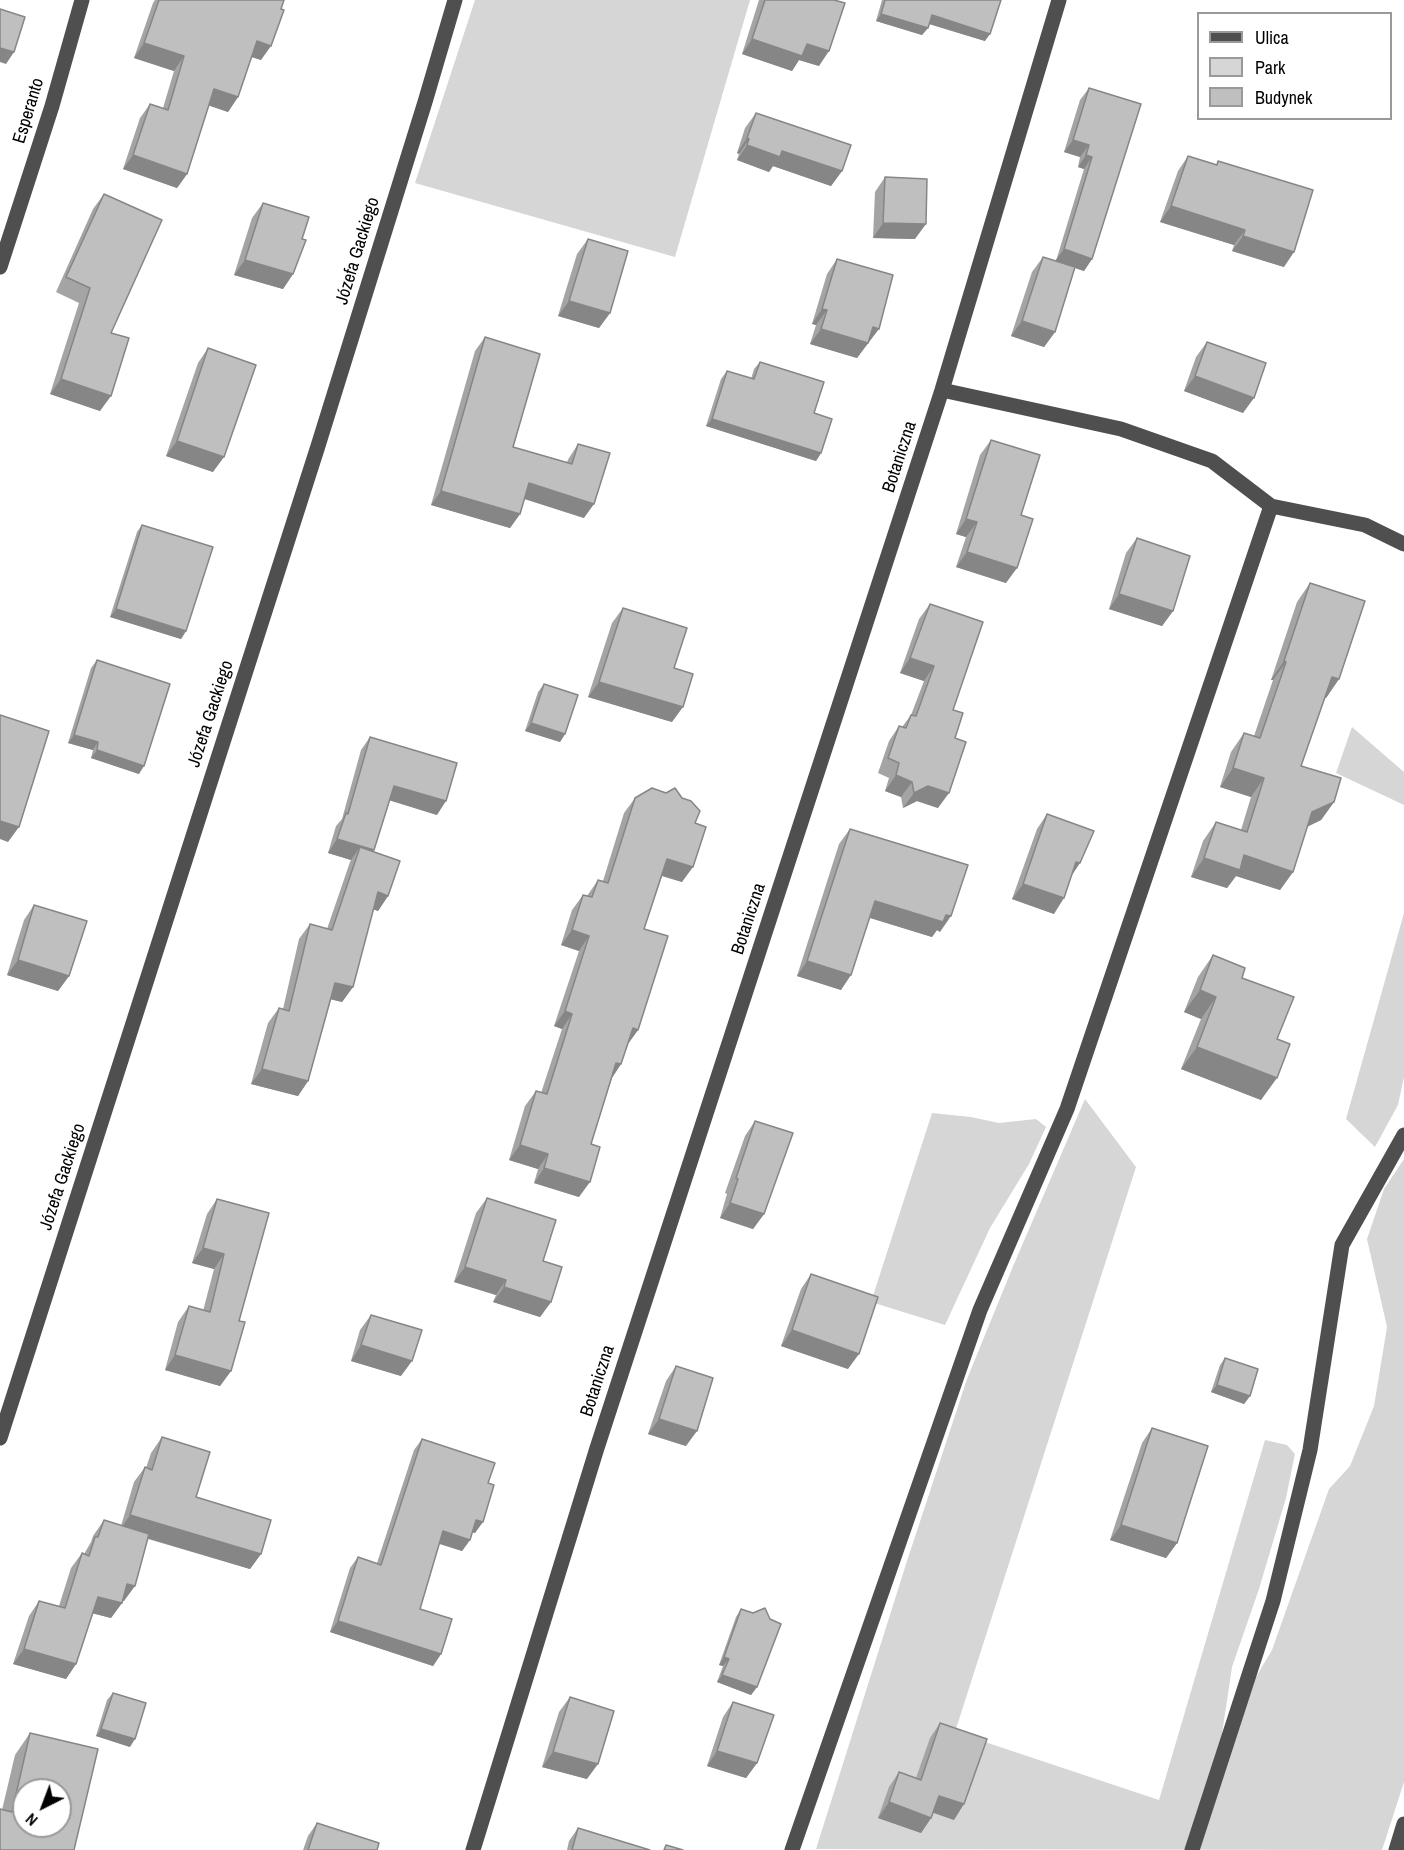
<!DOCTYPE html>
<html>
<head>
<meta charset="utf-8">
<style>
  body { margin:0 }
  #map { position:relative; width:1404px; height:1850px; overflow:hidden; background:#fff; font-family:"Archivo Narrow",sans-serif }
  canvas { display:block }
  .legend { position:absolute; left:1197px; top:12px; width:195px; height:108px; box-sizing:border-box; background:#fff; border:2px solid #999; margin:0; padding:8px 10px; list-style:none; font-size:18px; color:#000 }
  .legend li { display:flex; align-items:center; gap:12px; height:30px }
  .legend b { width:30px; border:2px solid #999 }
  .north { position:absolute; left:12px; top:1778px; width:60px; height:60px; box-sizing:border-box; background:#fff; border:2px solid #999; border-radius:50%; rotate:222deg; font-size:16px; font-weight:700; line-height:24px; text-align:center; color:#000 }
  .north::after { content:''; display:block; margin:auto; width:21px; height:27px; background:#000; clip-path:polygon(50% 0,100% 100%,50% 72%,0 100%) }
</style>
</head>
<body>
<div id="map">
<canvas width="1404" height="1850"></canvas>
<ul class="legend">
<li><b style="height:8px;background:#4f4f4f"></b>Ulica</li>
<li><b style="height:16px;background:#d6d6d6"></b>Park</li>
<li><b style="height:16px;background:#bfbfbf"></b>Budynek</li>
</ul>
<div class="north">N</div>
</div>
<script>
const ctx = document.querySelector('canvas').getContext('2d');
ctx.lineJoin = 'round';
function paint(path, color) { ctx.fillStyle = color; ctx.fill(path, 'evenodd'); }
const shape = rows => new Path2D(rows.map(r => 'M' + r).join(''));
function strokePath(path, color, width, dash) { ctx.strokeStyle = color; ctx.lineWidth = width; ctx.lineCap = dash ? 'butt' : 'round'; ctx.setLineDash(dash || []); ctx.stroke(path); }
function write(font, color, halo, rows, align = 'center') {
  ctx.font = font + ' "Archivo Narrow",sans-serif'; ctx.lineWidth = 4.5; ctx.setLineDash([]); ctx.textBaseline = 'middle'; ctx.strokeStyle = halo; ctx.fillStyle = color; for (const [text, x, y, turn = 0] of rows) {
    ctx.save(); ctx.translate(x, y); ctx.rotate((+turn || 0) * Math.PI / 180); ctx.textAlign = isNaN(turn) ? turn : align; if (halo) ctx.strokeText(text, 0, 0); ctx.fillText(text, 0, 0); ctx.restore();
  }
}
paint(shape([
  [475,0,750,0,675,257,415,183],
  [1352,727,1404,772,1404,805,1336,773],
  [1404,913,1404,1077,1398,1105,1375,1147,1346,1119],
  [1085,1099,1136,1167,955,1732,1159,1800,1265,1440,1287,1445,1295,1454,1286,1498,1259,1589,1232,1667,1222,1734,1272,1650,1329,1489,1350,1466,1374,1406,1387,1327,1367,1239,1384,1189,1404,1159,1404,1782,1382,1850,816,1849,907,1561,967,1379,1014,1264],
  [932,1113,971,1117,999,1123,1036,1119,1046,1127,1029,1164,990,1228,945,1325,871,1302]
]), '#d6d6d6');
strokePath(shape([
  [0,267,52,106,82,0],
  [942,390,1121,429,1212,461,1271,506,1365,525,1404,544],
  [0,1438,318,446,425,102,455,0],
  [473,1850,597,1448,942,390,1059,0],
  [792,1850,980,1310,1067,1109,1271,506],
  [1192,1850,1273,1601,1310,1450,1342,1245,1404,1135],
  [1396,1850,1404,1824]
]), '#4f4f4f', 15);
paint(shape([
  [155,0,284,0,261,60,251,57,238,97,228,112,209,105,187,174,177,188,123,169,140,118,150,104,163,108,174,71,134,58,153,3],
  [759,0,834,0,819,66,799,60,792,71,742,54],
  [882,0,1001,0,985,41,929,24,928,28,922,35,876,21],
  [1089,88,1141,104,1092,259,1084,271,1075,268,1055,332,1044,347,1011,336,1032,272,1043,257,1056,261,1084,169,1078,167,1080,157,1064,152,1080,100],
  [756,113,842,171,831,186,773,166,769,172,737,160,739,154,737,153,745,128],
  [1188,156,1216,165,1218,161,1284,267,1232,251,1234,245,1160,222,1178,171],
  [885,177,915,239,873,238,875,192],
  [104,194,111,333,100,411,50,394,79,303,56,292,93,209],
  [263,203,302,239,293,274,283,289,234,275,252,218],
  [588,239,610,313,599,328,558,316,577,254],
  [837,259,868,344,867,344,857,358,810,344,816,325,812,324,827,274],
  [485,337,513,447,567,462,569,458,578,444,584,518,524,499,520,514,510,528,431,505,475,351],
  [1207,342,1243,413,1184,391,1196,357],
  [208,348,213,472,166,456,198,363],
  [760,362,814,413,821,453,816,461,706,426,721,379,727,371,751,379,754,369],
  [991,440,1006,583,956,567,966,537,956,534,980,455],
  [142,525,186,631,181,639,110,617,137,532],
  [1137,538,1173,611,1162,626,1109,609,1126,553],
  [1310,583,1339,679,1326,698,1325,698,1301,766,1334,802,1321,820,1307,827,1293,872,1280,890,1236,876,1227,888,1191,877,1203,841,1216,822,1241,830,1251,797,1220,787,1231,752,1244,733,1254,736,1273,680,1271,680,1297,602],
  [930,604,953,710,955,738,938,808,917,801,903,808,901,797,885,791,889,778,878,773,889,741,899,726,902,727,911,715,924,681,900,673,919,619],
  [623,608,674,668,672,722,588,697,612,623],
  [97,660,139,774,91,758,93,750,68,743,91,668],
  [544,684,565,734,560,742,525,731,538,692],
  [370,737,437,815,390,800,373,852,388,896,378,911,373,909,353,987,342,1002,331,999,308,1081,298,1096,251,1084,268,1023,279,1008,283,1009,299,939,310,924,327,929,350,862,351,860,328,853,336,826,342,819,361,750],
  [635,798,695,823,682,882,662,876,644,929,638,1030,628,1044,621,1064,612,1078,591,1144,579,1197,534,1183,538,1169,509,1160,525,1106,536,1091,541,1093,562,1029,554,1026,579,951,561,945,572,910,583,895,587,896,598,880,603,881,624,813],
  [1047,814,1054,914,1012,899,1037,829],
  [850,829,940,932,937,930,932,937,870,918,841,990,797,976,839,844],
  [34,905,69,976,58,991,7,975,24,920],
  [1213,955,1242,978,1277,1039,1261,1100,1181,1069,1201,1019,1184,1012,1198,977],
  [755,1121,764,1214,753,1229,720,1218,727,1194,725,1193,745,1136],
  [487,1198,543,1261,551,1302,540,1317,493,1302,496,1295,454,1282,476,1213],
  [217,1199,239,1321,231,1371,220,1386,165,1370,178,1322,189,1306,203,1311,214,1269,192,1263,207,1214],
  [811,1274,848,1369,781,1346,801,1289],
  [371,1315,401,1376,351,1361,360,1330],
  [1225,1358,1250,1396,1244,1404,1211,1392,1220,1365],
  [676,1366,686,1446,648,1434,666,1381],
  [1152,1428,1177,1543,1166,1558,1110,1540,1142,1443],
  [162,1437,196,1497,261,1554,250,1569,148,1539,124,1601,123,1601,122,1603,111,1618,93,1613,76,1664,66,1679,13,1664,29,1616,39,1601,59,1606,71,1568,82,1553,84,1554,91,1542,93,1536,104,1520,121,1526,134,1482,145,1467,146,1468,151,1453],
  [422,1439,488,1483,475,1533,472,1532,470,1540,462,1551,439,1544,420,1609,441,1654,433,1666,330,1632,350,1568,358,1557,377,1563,414,1450],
  [741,1609,770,1619,757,1687,751,1695,717,1682,723,1666,719,1665,736,1617],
  [113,1693,130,1747,96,1736,107,1700],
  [570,1697,587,1779,542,1767,559,1712],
  [733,1702,757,1763,746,1778,707,1766,723,1717],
  [940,1723,954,1820,933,1812,931,1818,921,1833,878,1818,889,1787,899,1772,916,1778,930,1738],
  [30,1733,74,1850,2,1810,15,1755],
  [317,1823,377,1850,303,1850,308,1836],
  [578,1828,650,1850,567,1850,569,1841]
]), '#a4a4a4');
paint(shape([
  [881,14,928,28,922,35,876,21],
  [932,15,990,34,985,41,926,23],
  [752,39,807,44,829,51,819,66,799,60,792,71,742,54],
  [257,41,271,46,261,60,246,55],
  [144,43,184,56,174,71,134,58],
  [0,48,14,52,6,64,0,62],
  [214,89,238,97,228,112,204,104],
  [747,138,749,139,739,154,737,153],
  [1073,140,1089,145,1080,157,1064,152],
  [747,145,782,151,842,171,831,186,773,166,769,172,737,160],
  [133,155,187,174,177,188,123,169],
  [1086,155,1092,157,1084,169,1078,167],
  [1171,206,1245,230,1234,245,1160,222],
  [883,223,926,224,915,239,873,238],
  [1243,236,1294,252,1284,267,1232,251],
  [1064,249,1092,259,1084,271,1055,261],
  [245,260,293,274,283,289,234,275],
  [569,301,610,313,599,328,558,316],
  [822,309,827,310,816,325,812,324],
  [1022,321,1055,332,1044,347,1011,336],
  [873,327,879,329,857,358,810,344,821,329],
  [1195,376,1254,398,1243,413,1184,391],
  [61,379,111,396,100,411,50,394],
  [712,419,821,453,816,461,706,426],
  [177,441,224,457,213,472,166,456],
  [529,483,594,504,584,518,519,497],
  [441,491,520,514,510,528,431,505],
  [966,519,977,522,966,537,956,534],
  [967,552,1017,568,1006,583,956,567],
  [1119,594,1173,611,1162,626,1109,609],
  [116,609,186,631,181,639,110,617],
  [910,658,934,666,924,681,900,673],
  [1284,661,1286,662,1273,680,1271,680],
  [1332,677,1339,679,1326,698,1319,696],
  [599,682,683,707,672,722,588,697],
  [531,723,565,734,560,742,525,731],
  [74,735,98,742,93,750,68,743],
  [97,750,144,766,139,774,91,758],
  [1233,768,1264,778,1251,797,1220,787],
  [896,775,912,782,901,797,885,791],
  [394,786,446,801,437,815,385,799],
  [928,786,949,793,938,808,917,801,903,808,914,793],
  [1334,802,1321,820,1298,831,1312,812],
  [0,821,19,827,8,842,0,839],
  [337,839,374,850,365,864,360,847,351,860,328,853],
  [1244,855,1293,872,1280,890,1236,876,1227,888,1191,877,1204,858],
  [667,859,693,867,682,882,656,874],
  [1076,862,1080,863,1070,878],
  [1023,884,1064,898,1054,914,1012,899],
  [378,892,388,896,378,911,367,907],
  [875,901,946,915,951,916,940,932,937,930,932,937,864,916],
  [572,930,589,936,579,951,561,945],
  [18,960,69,976,58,991,7,975],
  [807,961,851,975,841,990,797,976],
  [335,983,353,987,342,1002,325,998],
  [1200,990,1216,997,1201,1019,1184,1012],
  [565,1011,572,1014,562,1029,554,1026],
  [633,1028,638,1030,627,1045],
  [1197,1047,1277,1078,1261,1100,1181,1069],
  [616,1063,621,1064,611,1079],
  [262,1069,308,1081,298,1096,251,1084],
  [520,1145,548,1154,538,1169,509,1160],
  [544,1168,590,1182,579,1197,534,1183],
  [730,1203,764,1214,753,1229,720,1218],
  [203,1248,224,1254,214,1269,192,1263],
  [465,1267,506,1280,496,1295,454,1282],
  [504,1287,551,1302,540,1317,493,1302],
  [792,1330,859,1354,848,1369,781,1346],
  [361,1345,412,1361,401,1376,351,1361],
  [175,1355,231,1371,220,1386,165,1370],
  [1217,1385,1250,1396,1244,1404,1211,1392],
  [659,1419,697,1431,686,1446,648,1434],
  [130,1515,261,1554,250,1569,120,1530],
  [476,1520,483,1522,475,1533,468,1531],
  [1121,1525,1177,1543,1166,1558,1110,1540],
  [443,1531,470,1540,462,1551,435,1542],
  [127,1584,135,1586,124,1601,117,1599],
  [98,1597,122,1603,111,1618,87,1612],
  [338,1621,441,1654,433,1666,330,1632],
  [24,1649,76,1664,66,1679,13,1664],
  [724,1657,729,1659,723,1666,719,1665],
  [722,1675,757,1687,751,1695,717,1682],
  [101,1729,135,1739,130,1747,96,1736],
  [717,1751,757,1763,746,1778,707,1766],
  [553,1752,598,1764,587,1779,542,1767],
  [939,1796,964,1804,954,1820,928,1811],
  [889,1802,931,1818,921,1833,878,1818]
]), '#868686');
const building = shape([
  [159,0,284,0,281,9,284,10,271,46,257,41,238,97,214,89,187,174,133,155,150,104,168,110,184,56,144,43,159,0],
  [765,0,834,0,845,3,829,51,807,44,802,56,752,39,765,0],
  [885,0,1001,0,990,34,932,15,928,28,881,14,885,0],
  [0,9,25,17,14,52,0,48,0,9],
  [1089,88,1141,104,1092,259,1064,249,1092,157,1086,155,1089,145,1073,140,1089,88],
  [756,113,851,145,842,171,782,151,780,157,747,145,749,139,747,138,756,113],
  [1188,156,1217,165,1218,161,1313,190,1294,252,1243,236,1245,230,1171,206,1188,156],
  [885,177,927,179,926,224,883,223,885,177],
  [104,194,162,220,111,333,129,338,111,396,61,379,90,288,66,277,104,194],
  [263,203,309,217,302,239,306,240,293,274,245,260,263,203],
  [588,239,628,251,610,313,569,301,588,239],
  [1043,257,1075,267,1055,332,1022,321,1043,257],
  [837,259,893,275,879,329,873,327,868,343,821,329,827,310,822,309,837,259],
  [485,337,540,354,513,447,572,464,578,444,610,453,594,504,529,483,520,514,441,491,485,337],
  [1207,342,1266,363,1254,398,1195,376,1207,342],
  [208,348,256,365,224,457,177,441,208,348],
  [760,362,824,382,814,413,832,419,821,453,712,419,727,371,754,379,760,362],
  [991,440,1040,455,1021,515,1033,519,1017,568,967,552,977,522,966,519,991,440],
  [142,525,213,547,186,631,116,609,142,525],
  [1137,538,1190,556,1173,611,1119,594,1137,538],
  [1310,583,1365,601,1339,679,1332,677,1301,766,1341,778,1334,802,1312,812,1293,872,1244,855,1240,870,1204,858,1216,822,1247,832,1264,778,1233,768,1244,733,1260,738,1286,662,1284,661,1310,583],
  [930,604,983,622,953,710,963,713,955,738,966,742,949,793,928,786,914,793,912,782,896,775,899,763,888,758,899,726,906,728,911,715,916,716,934,666,910,658,930,604],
  [623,608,687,628,674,668,693,674,683,707,599,682,623,608],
  [97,660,170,684,144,766,97,750,98,742,74,735,97,660],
  [544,684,578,695,565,734,531,723,544,684],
  [0,715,49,731,19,827,0,821,0,715],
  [370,737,457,763,446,801,394,786,374,850,337,839,346,813,348,814,370,737],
  [652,788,666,793,675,788,682,798,691,801,700,811,695,823,706,827,693,867,667,859,644,929,668,936,638,1030,633,1028,621,1064,616,1063,591,1144,600,1147,590,1182,544,1168,548,1154,520,1145,536,1091,547,1094,572,1014,565,1011,589,936,572,930,583,895,592,897,598,880,608,883,635,798,652,788],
  [1047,814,1094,831,1080,863,1076,862,1064,898,1023,884,1047,814],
  [850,829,968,865,951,916,946,915,943,922,875,901,851,975,807,961,850,829],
  [360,847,400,861,388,896,378,892,353,987,335,983,308,1081,262,1069,279,1008,289,1011,310,924,332,930,360,847],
  [34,905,87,921,69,976,18,960,34,905],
  [1213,955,1245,968,1242,978,1294,997,1277,1039,1290,1044,1277,1078,1197,1047,1216,997,1200,990,1213,955],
  [755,1121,793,1133,764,1214,730,1203,738,1179,736,1178,755,1121],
  [487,1198,556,1220,543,1261,562,1267,551,1302,504,1287,506,1280,465,1267,487,1198],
  [217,1199,269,1213,239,1321,245,1322,231,1371,175,1355,189,1306,210,1312,224,1254,203,1248,217,1199],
  [811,1274,878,1297,859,1354,792,1330,811,1274],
  [371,1315,422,1330,412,1361,361,1345,371,1315],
  [1225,1358,1258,1369,1250,1396,1217,1385,1225,1358],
  [676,1366,713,1378,697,1431,659,1419,676,1366],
  [1152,1428,1208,1446,1177,1543,1121,1525,1152,1428],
  [162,1437,210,1452,196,1497,271,1520,261,1554,130,1515,145,1467,152,1470,162,1437],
  [422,1439,495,1463,488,1483,494,1485,483,1522,476,1520,470,1540,443,1531,420,1609,452,1619,441,1654,338,1621,358,1557,381,1565,422,1439],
  [104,1520,149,1534,135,1586,127,1584,122,1603,98,1597,76,1664,24,1649,39,1601,65,1608,82,1553,89,1556,95,1537,98,1537,104,1520],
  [765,1608,770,1619,781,1624,757,1687,722,1675,729,1659,724,1657,741,1609,753,1613,765,1608],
  [113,1693,146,1703,135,1739,101,1729,113,1693],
  [570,1697,614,1711,598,1764,553,1752,570,1697],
  [733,1702,774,1715,757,1763,717,1751,733,1702],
  [940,1723,987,1739,964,1804,939,1796,931,1818,889,1802,899,1772,921,1780,940,1723],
  [30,1733,98,1749,74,1850,0,1850,0,1809,12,1812,30,1733],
  [24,1790,60,1790,60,1826,24,1826,24,1790],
  [317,1823,379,1843,377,1850,308,1850,317,1823],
  [578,1828,650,1850,572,1850,578,1828],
  [666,1845,683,1850,664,1850,666,1845]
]);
paint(building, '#bfbfbf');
strokePath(building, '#868686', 1.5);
write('18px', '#000', '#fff', [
  ["Esperanto",29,111,-73],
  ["Józefa Gackiego",358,251,-73],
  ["Botaniczna",900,457,-72],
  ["Józefa Gackiego",211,714,-72],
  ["Botaniczna",749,919,-72],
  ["Józefa Gackiego",63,1177,-72],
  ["Botaniczna",598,1381,-72]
]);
</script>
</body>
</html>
